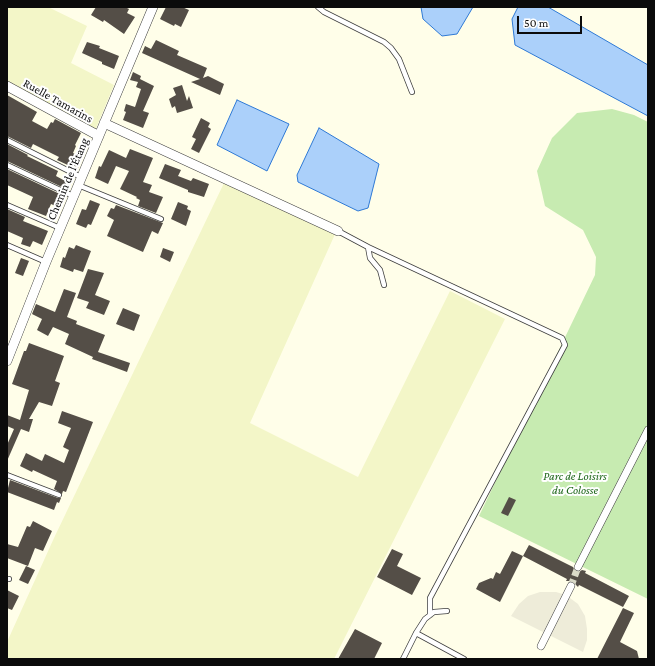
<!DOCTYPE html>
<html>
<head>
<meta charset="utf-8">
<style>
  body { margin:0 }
  #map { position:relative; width:655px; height:666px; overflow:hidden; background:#fffee9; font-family:"Crimson Pro",serif }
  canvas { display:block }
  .frame { position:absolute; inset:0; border:8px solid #0b0b0b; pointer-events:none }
  .scale { position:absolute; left:517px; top:16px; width:65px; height:18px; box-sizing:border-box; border:2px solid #0b0b0b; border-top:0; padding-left:5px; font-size:12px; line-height:14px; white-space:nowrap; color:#0b0b0b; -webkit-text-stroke:3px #fff; paint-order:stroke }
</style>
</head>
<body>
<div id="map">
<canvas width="655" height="666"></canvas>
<div class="frame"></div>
<div class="scale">50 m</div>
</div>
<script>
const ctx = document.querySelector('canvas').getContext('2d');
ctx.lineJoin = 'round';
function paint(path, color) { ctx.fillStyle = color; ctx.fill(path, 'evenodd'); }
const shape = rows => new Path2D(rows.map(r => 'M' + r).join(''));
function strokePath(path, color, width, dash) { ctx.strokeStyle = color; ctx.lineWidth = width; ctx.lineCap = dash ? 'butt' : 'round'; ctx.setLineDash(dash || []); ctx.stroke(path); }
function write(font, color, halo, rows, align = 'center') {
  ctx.font = font + ' "Crimson Pro",serif'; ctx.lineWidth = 4; ctx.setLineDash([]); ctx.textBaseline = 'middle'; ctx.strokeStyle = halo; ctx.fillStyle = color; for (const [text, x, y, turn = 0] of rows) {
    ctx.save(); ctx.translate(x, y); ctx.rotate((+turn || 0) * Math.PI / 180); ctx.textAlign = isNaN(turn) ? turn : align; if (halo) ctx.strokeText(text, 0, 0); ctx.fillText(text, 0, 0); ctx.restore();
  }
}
paint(shape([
  [7,7,48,7,87,26,71,63,114,85,94,133,7,84],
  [224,183,336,232,250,423,358,477,450,291,505,319,334,659,7,659,7,642,54,538]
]), '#f3f6c8');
paint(shape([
  [612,109,634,115,648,122,648,599,479,516,595,275,596,257,583,230,545,206,537,171,552,138,577,113]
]), '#c7ebb1');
paint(shape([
  [540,592,556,592,566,595,578,604,585,616,587,629,587,640,583,652,511,616,519,604,528,596]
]), '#eeecd9');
const water = shape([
  [421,7,473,7,457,34,442,36,423,19,421,7],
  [518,7,548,7,648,65,648,116,515,45,512,19,518,7],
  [237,100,289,124,267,171,217,145,237,100],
  [319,128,379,164,368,208,358,211,298,182,297,175,319,128]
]);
paint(water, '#abd0fa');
strokePath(water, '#2e79d5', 1);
paint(shape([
  [96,7,125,7,129,9,127,13,135,17,124,34,104,20,103,22,91,15],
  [166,7,182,7,189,10,181,27,175,24,174,26,160,19],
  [156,40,179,51,177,55,207,68,203,78,208,76,224,84,220,95,191,82,200,79,142,53,145,46,151,49],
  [87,42,100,46,99,48,119,56,114,69,102,64,102,62,82,53],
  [133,72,141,76,140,79,154,86,143,111,149,113,143,128,123,120,126,112,124,111,126,104,135,107,141,89,136,87,138,82,130,80],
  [182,85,187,101,189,96,193,108,177,113,175,106,172,108,169,99,176,95,173,88],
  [7,95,37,112,32,121,47,129,51,122,53,123,55,119,81,133,75,145,76,146,73,153,82,158,78,168,73,165,72,167,57,160,59,157,33,144,31,148,7,136],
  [201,118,210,123,208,127,211,129,199,153,191,149,196,139,192,137],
  [7,144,28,155,27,156,58,171,56,176,67,182,64,188,7,161],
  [130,149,153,158,143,182,152,185,149,192,163,197,156,213,138,206,140,200,136,198,137,197,120,189,129,171,116,166,108,184,95,178,99,166,101,167,109,150,126,158],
  [165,164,181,170,178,176,191,181,193,178,209,184,204,197,188,192,188,190,159,178],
  [7,169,64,196,58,207,51,204,46,216,28,209,33,197,7,185],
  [90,200,100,204,91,225,88,224,86,228,76,224,82,209,86,210],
  [178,202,188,206,187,209,191,211,186,226,171,219],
  [116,205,163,223,158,234,152,231,143,252,107,236,114,220,107,216,111,208,114,209],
  [7,209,25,217,23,221,48,231,42,245,33,241,30,247,21,244,23,238,7,231],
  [76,245,91,251,83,272,74,269,73,272,60,267,63,257,65,258,69,247,74,249],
  [163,248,174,252,170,262,160,257],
  [21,258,29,261,23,276,15,273],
  [88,269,104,273,95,295,110,301,104,315,86,308,89,302,77,298],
  [64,289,76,293,67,317,77,321,76,324,105,335,98,352,130,363,127,372,92,359,93,357,65,344,69,334,53,327,48,336,37,330,42,319,32,314,36,304,55,312],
  [123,308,140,315,134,331,116,324],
  [29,343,64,356,55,381,60,383,52,406,39,402,29,419,33,419,29,432,21,429,7,461,7,445,14,429,7,426,7,415,20,420,29,390,12,384,24,351,26,351],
  [62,411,93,422,66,492,63,491,62,494,54,489,57,481,33,470,32,472,20,466,26,453,42,461,45,454,64,463,69,450,63,447,71,428,58,423],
  [10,480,58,498,61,498,59,503,57,502,54,510,7,492],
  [509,497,516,500,508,516,501,513],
  [33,521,52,531,43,551,35,548,28,566,7,558,7,544,18,547,27,526,30,527],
  [529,545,573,567,576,572,579,572,582,570,586,571,585,573,629,596,623,607,579,585,578,587,576,585,573,581,566,581,567,579,523,556],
  [392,549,403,554,397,566,421,578,412,595,377,577],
  [512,551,523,556,500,602,476,589,479,583,491,578,493,579,496,572,500,574],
  [26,566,35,570,28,584,19,580],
  [7,590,19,596,12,610,7,608],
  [623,608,634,613,620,642,637,651,639,659,597,659],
  [355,629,382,643,374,659,338,659]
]), '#544e47');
strokePath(shape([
  [571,586,578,567]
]), '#dadac8', 7, [7, 3.5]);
const service = shape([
  [318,7,324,12,384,42,391,48,399,59,412,92],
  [7,140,81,177],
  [7,165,73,196],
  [78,185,161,219],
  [7,205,60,228],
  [338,231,368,247],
  [7,245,46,262],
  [384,285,380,270,370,258,368,247,562,338,565,345,430,598,430,615],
  [7,475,59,495],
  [7,579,9,579],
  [416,633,464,659],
  [403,659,416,633,425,619,434,612,447,611]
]);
const pedestrian = shape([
  [578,567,648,430],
  [541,646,571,586]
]);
const minor = shape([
  [7,86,99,136],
  [104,123,338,231],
  [7,361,46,262,153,7]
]);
strokePath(service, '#3e3e3e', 6);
strokePath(pedestrian, '#3e3e3e', 8);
strokePath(minor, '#3e3e3e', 10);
strokePath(service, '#fff', 4.5);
strokePath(pedestrian, '#fff', 7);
strokePath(minor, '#fff', 9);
write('12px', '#0b0b0b', '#fff', [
  ["Ruelle Tamarins",58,101,29],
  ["Chemin de l'Étang",68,179,-67]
]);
write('italic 12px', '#1d6619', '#fff', [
  ["Parc de Loisirs",575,476],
  ["du Colosse",575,490]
]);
</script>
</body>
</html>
